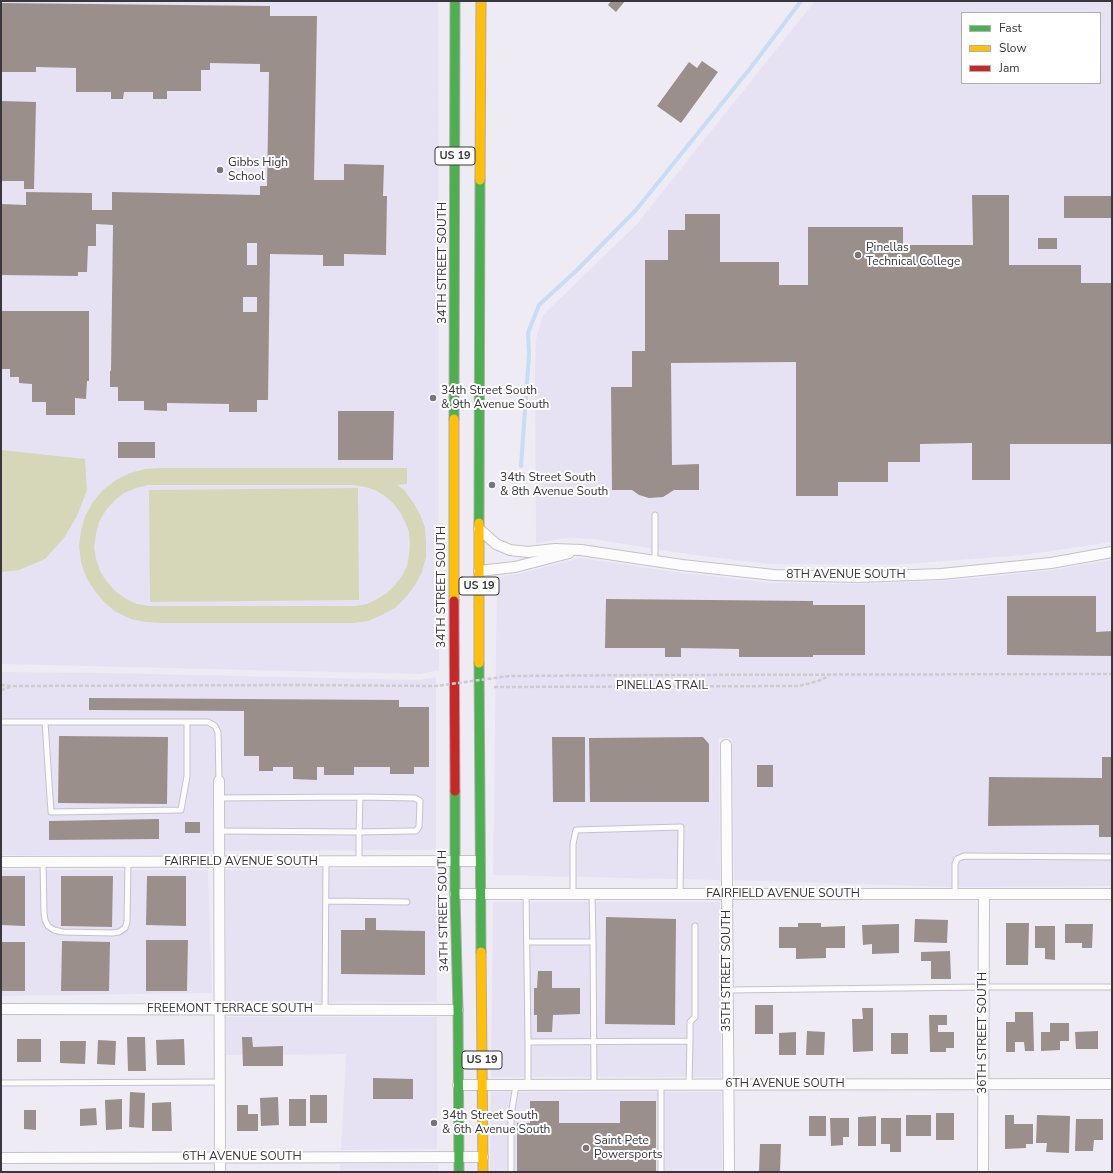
<!DOCTYPE html>
<html>
<head>
<meta charset="utf-8">
<style>
  body { margin:0 }
  #map { position:relative; width:1113px; height:1173px; overflow:hidden; background:#eeebf4; font-family:"Nunito Sans",sans-serif }
  canvas { display:block }
  .frame { position:absolute; inset:0; border:2px solid #39363d; pointer-events:none }
  .legend { position:absolute; left:961px; top:12px; width:140px; height:72px; box-sizing:border-box; background:#fff; border:1px solid #b0afb1; margin:0; padding:5px 7px; list-style:none; font-size:12px; color:#39363d }
  .legend li { display:flex; align-items:center; gap:8px; height:20px }
  .legend b { width:20px; border:1px solid #b0afb1 }
</style>
</head>
<body>
<div id="map">
<canvas width="1113" height="1173"></canvas>
<div class="frame"></div>
<ul class="legend">
<li><b style="height:5px;background:#4caf50"></b>Fast</li>
<li><b style="height:5px;background:#ffc107"></b>Slow</li>
<li><b style="height:5px;background:#c62828"></b>Jam</li>
</ul>
</div>
<script>
const ctx = document.querySelector('canvas').getContext('2d');
ctx.lineJoin = 'round';
function paint(path, color) { ctx.fillStyle = color; ctx.fill(path, 'evenodd'); }
const shape = rows => new Path2D(rows.map(r => 'M' + r).join(''));
function strokePath(path, color, width, dash) { ctx.strokeStyle = color; ctx.lineWidth = width; ctx.lineCap = dash ? 'butt' : 'round'; ctx.setLineDash(dash || []); ctx.stroke(path); }
function write(font, color, halo, rows, align = 'center') {
  ctx.font = font + ' "Nunito Sans",sans-serif'; ctx.lineWidth = 4; ctx.setLineDash([]); ctx.textBaseline = 'middle'; ctx.strokeStyle = halo; ctx.fillStyle = color; for (const [text, x, y, turn = 0] of rows) {
    ctx.save(); ctx.translate(x, y); ctx.rotate((+turn || 0) * Math.PI / 180); ctx.textAlign = isNaN(turn) ? turn : align; if (halo) ctx.strokeText(text, 0, 0); ctx.fillText(text, 0, 0); ctx.restore();
  }
}
paint(shape([
  [1,1,438,1,439,670,420,674,1,664],
  [815,1,1112,1,1112,542,1024,555,892,565,768,564,694,555,592,539,568,538,536,543,535,369,536,339,543,315,636,225],
  [962,13,1100,13,1100,83,962,83],
  [581,558,681,573,774,583,857,584,942,581,986,577,1052,570,1112,560,1112,886,953,887,734,880,732,738,719,738,720,880,493,875,497,577,517,574],
  [1,672,103,673,420,680,436,677,436,850,208,851,207,855,1,855],
  [436,868,437,1002,226,1002,226,870],
  [1,870,208,870,212,993,1,996],
  [493,902,720,902,721,1077,491,1077],
  [226,1017,437,1017,437,1149,341,1150,346,1054,226,1055],
  [491,1092,721,1092,722,1172,490,1172],
  [340,1164,438,1164,438,1172,340,1172]
]), '#e7e2f3');
paint(shape([
  [1,450,85,459,87,490,77,516,64,538,45,559,19,570,1,572],
  [161,468,407,468,407,484,397,485,404,490,413,502,420,514,425,528,426,542,426,557,422,572,415,585,406,597,395,608,382,615,368,621,353,623,162,623,146,622,131,619,116,612,104,602,94,590,86,577,81,562,79,546,81,531,85,516,93,502,103,490,116,480,130,473,145,469],
  [148,485,354,485,365,487,375,490,385,496,393,503,400,512,405,522,409,532,410,543,409,555,407,566,402,576,395,585,387,593,377,599,367,604,356,606,150,606,137,604,126,599,115,591,107,582,100,571,96,559,94,547,96,534,99,522,106,510,114,501,124,493,136,488],
  [358,488,359,600,150,602,149,490]
]), '#d6d7b8');
strokePath(shape([
  [521,466,529,355,528,333,539,305,577,270,636,210,752,66,801,1]
]), '#c8dcf5', 4);
paint(shape([
  [611,1,625,1,616,12,608,5],
  [1,3,270,6,270,16,317,16,314,180,344,180,344,164,384,165,383,196,387,196,386,255,344,254,344,266,323,266,323,255,270,254,268,400,257,400,257,412,229,412,229,404,167,403,167,411,144,410,144,401,118,401,118,387,110,387,110,371,111,371,113,225,96,224,96,246,88,246,87,272,78,272,78,276,1,275,1,204,26,205,26,192,92,193,92,210,112,210,112,192,260,195,260,186,267,186,269,72,260,72,260,64,210,63,210,70,201,70,201,91,167,91,167,99,153,99,153,92,124,92,123,99,111,99,111,92,76,92,76,68,36,67,36,72,1,72],
  [247,243,257,243,257,265,247,265],
  [243,297,257,297,257,312,243,312],
  [702,61,718,72,681,123,657,106,689,62,697,68],
  [1,101,36,102,34,189,24,189,24,181,1,181],
  [972,195,1009,195,1009,265,1081,265,1081,283,1112,283,1112,444,1010,444,1010,480,972,480,972,443,920,444,920,462,888,462,888,482,838,482,838,496,796,496,796,362,671,363,672,465,699,464,699,490,674,490,663,497,649,498,639,495,632,490,612,490,611,387,632,387,632,351,645,351,645,260,668,260,668,230,685,230,685,214,720,214,720,262,779,262,779,285,808,285,808,227,903,227,903,245,973,245],
  [1064,196,1112,196,1112,218,1064,218],
  [1038,238,1057,238,1057,249,1038,249],
  [1,311,89,311,89,381,87,381,86,399,75,398,75,415,46,415,46,402,32,402,32,384,19,383,19,377,10,377,10,369,1,369],
  [338,411,394,411,393,460,338,460],
  [118,442,155,442,155,458,118,458],
  [1007,596,1096,596,1096,632,1112,631,1112,656,1007,655],
  [606,599,813,601,813,605,865,605,865,655,813,655,813,657,739,657,739,649,681,648,681,657,665,657,665,648,605,648],
  [89,698,399,700,399,707,429,707,429,767,414,767,414,774,390,774,390,767,354,767,354,775,324,775,324,767,317,767,317,780,293,779,293,767,273,767,273,771,259,771,259,756,244,756,244,711,89,710],
  [59,736,168,737,167,804,58,803],
  [552,737,585,737,585,802,553,802],
  [703,737,709,744,709,802,590,802,589,738],
  [1102,757,1112,757,1112,837,1099,837,1099,825,988,826,989,777,1102,778],
  [757,765,773,765,773,787,757,787],
  [159,819,159,839,49,840,49,821],
  [185,822,200,822,200,833,185,833],
  [1,876,25,876,25,926,1,925],
  [61,876,113,876,112,927,61,926],
  [147,876,186,876,186,926,146,925],
  [606,917,676,919,675,1025,605,1024],
  [365,918,376,918,376,930,425,931,425,975,341,974,341,930,365,930],
  [915,919,948,920,947,943,914,942],
  [798,923,821,923,821,927,845,926,845,948,826,948,826,958,796,959,796,948,779,948,779,927,798,927],
  [1006,923,1029,923,1028,965,1006,965],
  [899,924,899,953,872,954,872,944,863,945,862,925],
  [1065,924,1093,924,1092,948,1082,948,1082,943,1065,943],
  [1035,926,1055,926,1055,960,1045,959,1045,948,1035,948],
  [146,940,188,940,187,991,146,991],
  [62,941,110,942,109,991,61,991],
  [1,942,25,942,25,991,1,991],
  [950,951,951,979,931,979,931,961,921,961,921,952],
  [538,971,552,971,552,988,580,988,580,1014,553,1015,552,1032,537,1032,537,1015,534,1015,534,988,537,988],
  [755,1005,773,1005,773,1034,755,1034],
  [862,1008,873,1008,873,1051,853,1052,852,1019,863,1019],
  [1015,1012,1033,1012,1034,1051,1025,1051,1024,1042,1015,1042,1015,1052,1006,1052,1006,1022,1015,1022],
  [929,1015,947,1015,947,1025,938,1025,938,1032,954,1032,954,1048,946,1048,946,1052,930,1052],
  [1050,1023,1069,1023,1069,1041,1060,1041,1060,1050,1041,1051,1041,1032,1050,1032],
  [807,1031,825,1032,824,1055,806,1055],
  [1098,1031,1098,1049,1076,1049,1075,1032],
  [796,1032,796,1055,779,1055,779,1033],
  [891,1033,908,1033,908,1054,891,1054],
  [127,1037,145,1037,146,1071,128,1071],
  [242,1037,252,1037,253,1047,283,1046,283,1066,243,1066],
  [17,1039,41,1039,41,1062,17,1062],
  [184,1039,185,1065,157,1065,156,1040],
  [98,1040,116,1041,115,1065,97,1064],
  [60,1041,86,1041,85,1064,60,1063],
  [373,1078,413,1079,413,1099,373,1099],
  [130,1092,145,1093,144,1128,129,1127],
  [310,1095,327,1095,327,1123,310,1123],
  [278,1097,279,1125,261,1126,260,1098],
  [122,1099,122,1129,106,1130,105,1100],
  [289,1099,306,1099,306,1126,289,1126],
  [530,1101,559,1101,559,1123,620,1123,620,1101,656,1101,656,1172,517,1172,517,1123,530,1123],
  [171,1102,172,1131,152,1131,152,1103],
  [237,1105,248,1105,248,1114,258,1114,258,1131,237,1131],
  [96,1108,97,1125,80,1126,80,1109],
  [24,1110,36,1110,36,1130,24,1129],
  [936,1113,954,1113,954,1140,936,1140],
  [906,1115,931,1115,931,1136,906,1136],
  [1005,1115,1014,1115,1014,1124,1033,1124,1033,1144,1026,1144,1026,1148,1005,1149],
  [1037,1115,1070,1116,1069,1153,1046,1152,1047,1143,1036,1143],
  [809,1116,826,1116,826,1136,809,1136],
  [876,1116,876,1146,858,1146,858,1117],
  [830,1118,849,1118,849,1137,843,1137,843,1145,831,1146],
  [881,1118,901,1118,901,1152,890,1152,890,1144,881,1144],
  [1076,1119,1103,1119,1103,1140,1094,1140,1093,1151,1075,1151],
  [760,1144,781,1144,780,1172,759,1172]
]), '#9b8f8c');
const lane = shape([
  [655,561,655,515],
  [1,722,208,722,215,726,218,732,219,781],
  [45,722,51,812,181,810,187,776,187,722],
  [219,798,360,797],
  [219,831,359,832,410,831,416,831,419,827,420,801,415,798,360,797,359,832,359,861],
  [43,862,44,913,45,920,48,926,54,930,63,932,112,933,119,932,125,928,127,922,128,862],
  [526,894,528,1042],
  [573,894,573,844,576,830,681,827,680,894],
  [592,894,593,942],
  [955,894,955,864,957,859,964,856,1112,857],
  [326,901,407,902],
  [527,942,593,942,594,1084],
  [728,990,984,987,1112,987],
  [325,1009,326,862],
  [690,1041,690,1022,695,1017,695,926],
  [1,1083,220,1082],
  [661,1084,661,1172],
  [528,1085,528,1042,690,1041,689,1084],
  [486,1115,511,1115],
  [511,1172,511,1115,516,1085]
]);
const street = shape([
  [479,529,496,544,510,550,528,552,555,549,581,550,682,565,774,575,857,577,941,574,1051,563,1112,552],
  [479,571,515,567,569,553],
  [726,745,729,1172],
  [219,781,220,1172],
  [1,862,480,861],
  [455,894,1112,894],
  [1,1009,458,1010],
  [458,1085,1112,1084],
  [1,1158,483,1157],
  [983,1172,984,894]
]);
const fast = shape([
  [454,419,455,1],
  [479,523,480,180],
  [479,663,481,952],
  [455,791,455,894,458,1010,459,1172]
]);
const slow = shape([
  [480,180,481,1],
  [479,523,479,663],
  [454,601,454,419],
  [481,952,483,1172]
]);
const jam = shape([
  [454,601,455,791]
]);
strokePath(lane, '#c5c2ca', 7);
strokePath(street, '#c5c2ca', 12);
strokePath(fast, '#b6a6ae', 11);
strokePath(slow, '#b6a6ae', 11);
strokePath(jam, '#b6a6ae', 11);
strokePath(shape([
  [659,675,1112,674],
  [1,685,12,686,296,685],
  [494,687,799,686,818,681,829,676],
  [1,690,10,687]
]), '#cdcccf', 2.5, [4, 2]);
strokePath(lane, '#fcfcfd', 5);
strokePath(street, '#fcfcfd', 10);
strokePath(fast, '#4caf50', 9);
strokePath(slow, '#ffc107', 9);
strokePath(jam, '#c62828', 9);
strokePath(shape([
  [296,685,436,686,509,676,659,675]
]), '#cdcccf', 2.5, [4, 2]);
for (const [x, y, r, color] of [
  [220,170,4,"#78757d"],
  [858,255,4,"#78757d"],
  [433,398,4,"#78757d"],
  [492,485,4,"#78757d"],
  [434,1123,4,"#78757d"],
  [586,1148,4,"#78757d"]
]) { const dot = new Path2D(); dot.arc(x, y, r, 0, 2 * Math.PI); ctx.fillStyle = color; ctx.fill(dot); strokePath(dot, '#fff', 1.5); }
for (const [x, y, w] of [
  [455,156,40],
  [479,586,40],
  [482,1060,40]
]) { const box = new Path2D(); box.roundRect(x - w / 2, y - 9, w, 18, 3); ctx.fillStyle = '#fff'; ctx.fill(box); strokePath(box, '#39363d', 1); }
write('bold 11px', '#39363d', null, [
  ["US 19",455,156],
  ["US 19",479,586],
  ["US 19",482,1060]
]);
write('12px', '#39363d', '#fff', [
  ["Gibbs High",228,163],
  ["School",228,177],
  ["Pinellas",866,248],
  ["Technical College",866,262],
  ["34th Street South",441,391],
  ["& 9th Avenue South",441,405],
  ["34th Street South",500,478],
  ["& 8th Avenue South",500,492],
  ["34th Street South",442,1116],
  ["& 6th Avenue South",442,1130],
  ["Saint Pete",594,1141],
  ["Powersports",594,1155]
], 'left');
write('12px', '#39363d', '#fff', [
  ["34TH STREET SOUTH",443,263,-90],
  ["8TH AVENUE SOUTH",846,575],
  ["34TH STREET SOUTH",442,587,-90],
  ["PINELLAS TRAIL",662,686],
  ["FAIRFIELD AVENUE SOUTH",241,862],
  ["FAIRFIELD AVENUE SOUTH",783,894],
  ["34TH STREET SOUTH",444,911,-91],
  ["35TH STREET SOUTH",727,971,-90],
  ["FREEMONT TERRACE SOUTH",230,1009],
  ["36TH STREET SOUTH",983,1033,-90],
  ["6TH AVENUE SOUTH",785,1084],
  ["6TH AVENUE SOUTH",242,1157]
]);
</script>
</body>
</html>
